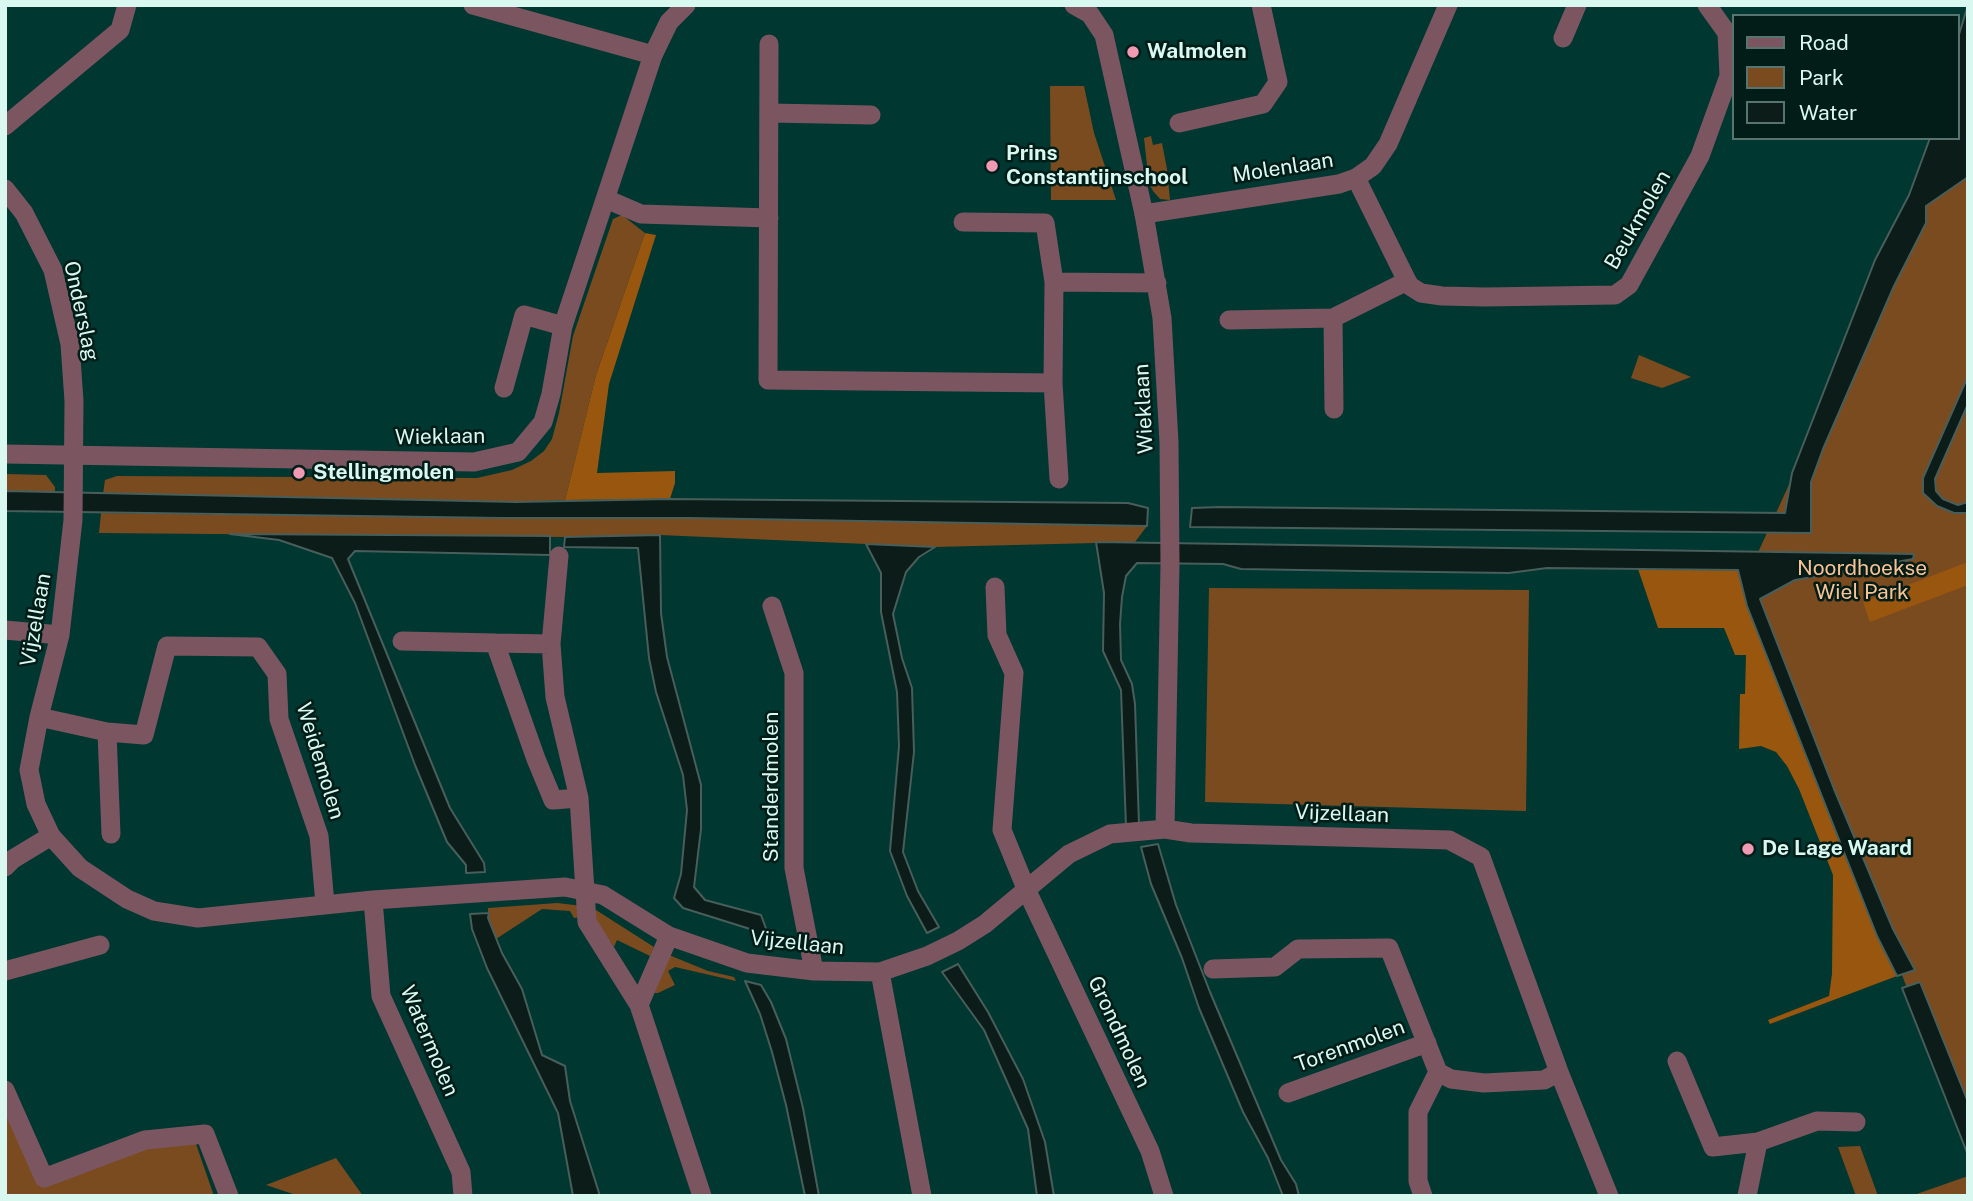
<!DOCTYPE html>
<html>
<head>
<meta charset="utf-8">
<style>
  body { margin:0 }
  #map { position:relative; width:1973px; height:1201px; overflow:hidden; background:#003730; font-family:"Public Sans",sans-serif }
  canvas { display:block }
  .frame { position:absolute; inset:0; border:7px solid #d8f8f0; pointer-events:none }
  .legend { position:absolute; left:1732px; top:14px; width:228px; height:126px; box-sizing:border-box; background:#021c17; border:2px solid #58746e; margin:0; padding:9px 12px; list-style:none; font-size:21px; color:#d8f8f0 }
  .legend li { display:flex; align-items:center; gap:14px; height:35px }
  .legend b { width:35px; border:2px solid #58746e }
</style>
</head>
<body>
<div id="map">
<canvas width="1973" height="1201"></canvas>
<div class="frame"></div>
<ul class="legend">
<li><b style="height:9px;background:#7b5661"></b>Road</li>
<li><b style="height:19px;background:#7b4b20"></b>Park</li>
<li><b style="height:19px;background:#0b1c19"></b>Water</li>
</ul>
</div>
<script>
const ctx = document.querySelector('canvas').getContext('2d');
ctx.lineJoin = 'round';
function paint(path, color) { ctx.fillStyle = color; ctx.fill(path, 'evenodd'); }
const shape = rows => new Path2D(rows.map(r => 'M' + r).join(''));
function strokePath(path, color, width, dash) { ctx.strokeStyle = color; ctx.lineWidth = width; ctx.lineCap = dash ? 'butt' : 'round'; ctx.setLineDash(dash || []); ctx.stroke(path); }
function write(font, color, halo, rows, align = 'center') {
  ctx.font = font + ' "Public Sans",sans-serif'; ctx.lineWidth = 5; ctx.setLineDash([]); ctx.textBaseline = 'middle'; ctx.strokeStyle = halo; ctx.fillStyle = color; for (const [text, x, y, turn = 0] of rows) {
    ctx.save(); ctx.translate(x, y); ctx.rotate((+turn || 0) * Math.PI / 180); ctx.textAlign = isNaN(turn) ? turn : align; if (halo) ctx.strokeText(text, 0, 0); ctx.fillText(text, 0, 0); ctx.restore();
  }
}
paint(shape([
  [1050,86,1084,86,1094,133,1116,200,1051,200],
  [1968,93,1968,1150,1813,739,1745,581,1947,138,1957,138],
  [1151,136,1153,145,1162,143,1167,169,1170,200,1160,199,1153,191,1149,183,1144,138],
  [622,215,645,233,596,375,565,500,516,502,103,494,105,480,117,476,477,478,512,470,531,461,544,451,552,439,559,413,573,336,613,219],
  [1639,355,1691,377,1662,388,1631,378],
  [5,474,46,475,55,487,55,492,5,491],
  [101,513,502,518,691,518,1147,526,1135,542,935,547,660,535,565,537,99,533],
  [1209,588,1529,590,1526,811,1205,802],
  [557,903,583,906,580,917,574,918,570,911,542,909,496,939,488,918,488,908],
  [596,910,654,947,650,956,617,940,614,947,593,917],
  [669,955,708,971,734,977,736,981,675,967,668,971,675,985,658,993,651,993],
  [5,1102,39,1186,153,1145,195,1141,214,1196,5,1196],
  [1860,1146,1878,1196,1856,1196,1838,1147],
  [336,1158,363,1196,299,1196,266,1185],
  [1968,1176,1966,1196,1911,1196]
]), '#7b4b20');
paint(shape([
  [645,233,656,235,609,384,597,473,675,471,675,483,670,499,565,500,596,375],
  [1968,562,1968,585,1870,622,1863,602],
  [1638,569,1738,570,1747,606,1844,854,1877,935,1897,976,1770,1024,1768,1020,1829,996,1832,974,1833,875,1799,789,1787,766,1776,752,1761,746,1739,749,1740,694,1745,694,1746,655,1735,655,1724,628,1658,628]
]), '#98560e');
const water = shape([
  [1968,5,1968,177,1926,206,1926,223,1894,286,1823,449,1811,482,1811,533,1190,527,1192,508,1220,507,1785,513,1792,473,1875,260,1909,195,1930,138,1957,138,1957,41,1968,5],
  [1968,376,1968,404,1935,479,1936,491,1943,499,1958,505,1968,502,1968,513,1954,513,1937,506,1923,493,1923,478,1968,376],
  [5,491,516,502,670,499,1128,503,1148,508,1147,526,691,518,502,518,5,511,5,491],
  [230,534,550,536,550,555,355,551,348,559,450,808,484,863,485,872,466,873,466,865,447,842,415,765,355,603,332,558,279,540,230,534],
  [660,535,661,613,667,657,701,785,701,829,694,887,705,900,761,915,771,942,757,941,750,929,683,908,674,898,681,874,687,810,683,775,656,692,649,658,638,548,564,547,565,537,660,535],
  [1096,542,1914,554,1913,559,1795,580,1760,599,1834,789,1893,929,1915,970,1897,976,1877,936,1747,606,1738,570,1547,568,1509,573,1361,571,1241,569,1223,564,1137,563,1126,576,1122,597,1120,624,1121,660,1132,684,1135,704,1139,825,1126,827,1121,690,1103,651,1104,593,1096,542],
  [866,544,935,547,919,557,906,572,893,614,902,658,912,688,914,752,903,852,918,891,939,927,927,933,907,896,890,851,899,746,897,692,881,612,881,573,866,544],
  [1158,844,1176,905,1210,992,1281,1160,1296,1184,1299,1196,1283,1196,1268,1158,1243,1112,1199,1008,1182,958,1151,884,1141,847,1158,844],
  [489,913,488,918,502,953,522,989,542,1055,565,1066,570,1101,600,1196,573,1196,558,1113,487,968,472,929,470,914,489,913],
  [958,964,988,1012,1023,1079,1045,1142,1054,1196,1037,1196,1028,1129,984,1030,942,972,958,964],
  [745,981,761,985,771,1002,786,1039,803,1108,819,1196,805,1196,786,1105,772,1052,760,1014,745,981],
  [1920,982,1968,1102,1968,1155,1902,988,1920,982]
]);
paint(water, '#0b1c19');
strokePath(water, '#485e5a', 2);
strokePath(shape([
  [473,5,653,55],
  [1563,38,1577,5],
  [769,44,768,380,1053,383],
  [770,113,871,115],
  [1179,123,1263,104,1278,82,1261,5],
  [5,126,120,30,127,5],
  [1356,178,1407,281,1410,286,1421,293,1442,296,1485,297,1615,295,1629,285,1700,156,1729,76,1727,33,1707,5],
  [5,189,24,213,53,270,70,344,74,401,73,520,60,635,39,717,29,770,36,804,51,836,80,868,127,899,154,911,198,918,373,900,565,887,603,895,669,936,747,963,814,971,880,972,927,956,958,941,985,924,1069,854,1110,834,1165,829,1191,833,1449,840,1481,857,1559,1072,1609,1196],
  [606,199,641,214,769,218],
  [1144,214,1162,318,1169,442,1170,565,1165,829],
  [963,222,1045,223,1054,282,1053,383,1059,479],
  [1054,282,1157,283],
  [1333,318,1334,409],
  [1229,320,1333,318,1407,281],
  [504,388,524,315,563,326],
  [559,556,551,644,555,697,579,798,587,922,639,1005],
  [995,587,997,635,1014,673,1002,830,1027,891,1150,1151,1164,1196],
  [772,606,794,673,794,868,814,971],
  [5,630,60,635],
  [402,641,495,643,536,759,553,800,579,798],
  [495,643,551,644],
  [39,717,107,732,144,735,167,646,258,647,277,674,279,719,319,836,325,904],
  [107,732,111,834],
  [5,867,13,859,51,836],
  [373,900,381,996,461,1172,463,1196],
  [669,936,639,1005,702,1196],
  [1213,969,1275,967,1298,949,1389,948,1438,1072,1451,1079,1484,1083,1544,1080,1559,1072],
  [5,971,100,945],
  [880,972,922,1196],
  [1677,1061,1713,1147,1758,1142,1817,1121,1856,1122],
  [5,1090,44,1178,145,1140,205,1134,229,1196],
  [1288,1093,1427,1043],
  [1423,1196,1418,1181,1418,1112,1438,1072],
  [1747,1196,1758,1142]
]), '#7b5661', 19);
strokePath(shape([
  [1074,5,1090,14,1104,35,1144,214,1339,184,1356,178,1373,166,1388,144,1448,5],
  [5,454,474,462,518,452,543,422,551,394,563,326,653,55,669,22,686,5]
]), '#7b5661', 19);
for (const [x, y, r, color] of [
  [1133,52,7,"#f19ab4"],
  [992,166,7,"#f19ab4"],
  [299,473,7,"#f19ab4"],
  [1748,849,7,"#f19ab4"]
]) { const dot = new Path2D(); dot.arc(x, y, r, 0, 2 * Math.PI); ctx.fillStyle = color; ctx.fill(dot); strokePath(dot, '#021c17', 2.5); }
write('bold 21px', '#d8f8f0', '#021c17', [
  ["Walmolen",1147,52],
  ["Prins",1006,154],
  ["Constantijnschool",1006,178],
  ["Stellingmolen",313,473],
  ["De Lage Waard",1762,849]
], 'left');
write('21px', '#d8f8f0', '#021c17', [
  ["Molenlaan",1283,168,-9],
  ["Beukmolen",1638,220,-60],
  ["Onderslag",81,311,78],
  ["Wieklaan",1144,409,-93],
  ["Wieklaan",440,437,-1],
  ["Vijzellaan",36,620,-80],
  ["Weidemolen",320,761,73],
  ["Standerdmolen",772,787,-90],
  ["Vijzellaan",1342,814,2],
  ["Vijzellaan",797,943,6],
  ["Grondmolen",1119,1032,65],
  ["Watermolen",429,1041,67],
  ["Torenmolen",1350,1046,-20]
]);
write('21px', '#fbc395', '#021c17', [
  ["Noordhoekse",1862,569],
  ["Wiel Park",1862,593]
]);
</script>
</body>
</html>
